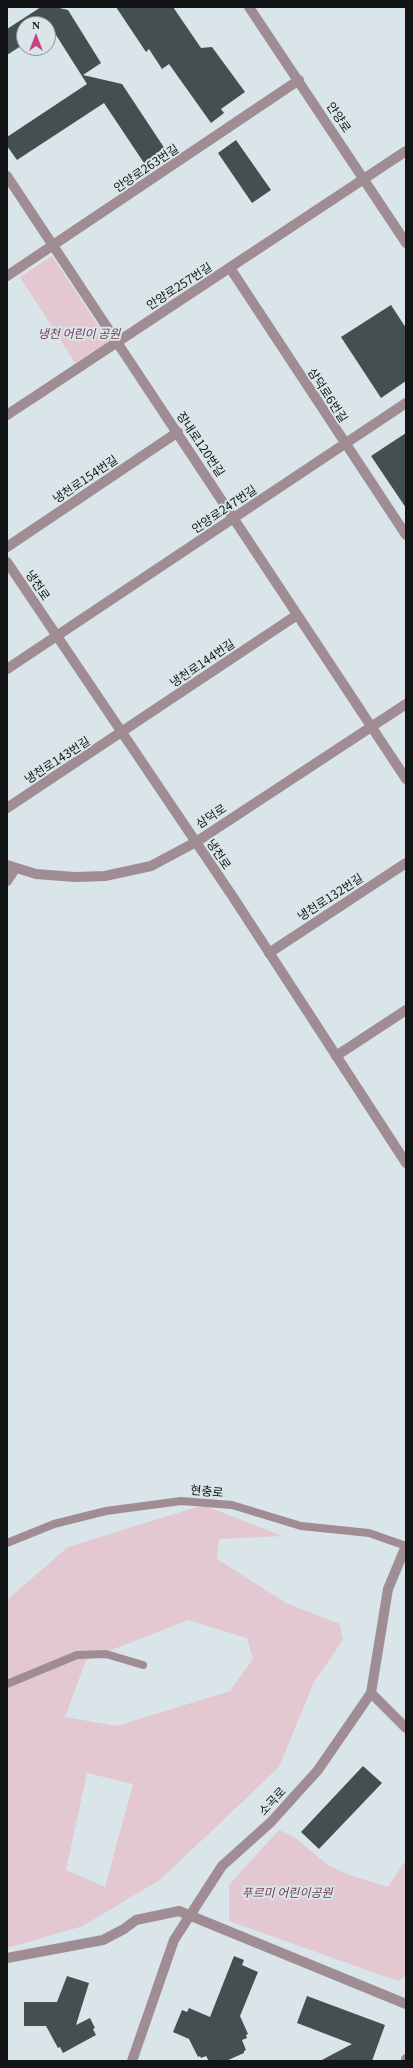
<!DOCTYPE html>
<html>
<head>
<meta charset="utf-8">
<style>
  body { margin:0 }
  #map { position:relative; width:413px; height:2068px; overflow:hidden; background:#d9e5e8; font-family:Georgia,serif }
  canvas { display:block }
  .frame { position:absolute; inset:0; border:8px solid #111516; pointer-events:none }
  .north { position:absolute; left:16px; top:16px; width:40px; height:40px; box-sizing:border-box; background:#d9e5e8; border:1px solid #899294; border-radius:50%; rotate:0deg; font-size:11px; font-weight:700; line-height:16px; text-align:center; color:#111516 }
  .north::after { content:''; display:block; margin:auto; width:14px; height:18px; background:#c84182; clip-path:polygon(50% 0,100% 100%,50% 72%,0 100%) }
</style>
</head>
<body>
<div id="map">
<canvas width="413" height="2068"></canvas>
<div class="frame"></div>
<div class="north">N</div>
</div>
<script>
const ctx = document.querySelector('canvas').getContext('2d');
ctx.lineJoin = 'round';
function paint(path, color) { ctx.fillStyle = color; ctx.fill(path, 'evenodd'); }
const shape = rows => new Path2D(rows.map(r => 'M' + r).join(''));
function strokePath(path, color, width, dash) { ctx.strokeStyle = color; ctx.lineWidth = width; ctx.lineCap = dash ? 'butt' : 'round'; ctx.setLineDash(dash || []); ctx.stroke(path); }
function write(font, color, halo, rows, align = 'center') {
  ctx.font = font + ' Georgia,"Noto Sans KR",serif'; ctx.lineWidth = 4; ctx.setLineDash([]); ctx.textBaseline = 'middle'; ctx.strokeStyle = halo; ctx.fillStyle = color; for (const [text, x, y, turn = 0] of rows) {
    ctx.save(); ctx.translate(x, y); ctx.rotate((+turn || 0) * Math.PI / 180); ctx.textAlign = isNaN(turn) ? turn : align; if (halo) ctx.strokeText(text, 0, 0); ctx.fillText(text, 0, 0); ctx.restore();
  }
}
paint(shape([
  [52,256,109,342,75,363,20,277],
  [203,1505,282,1536,219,1539,217,1559,286,1603,340,1624,343,1640,314,1682,279,1767,161,1879,83,1926,7,1948,7,1600,68,1547],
  [188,1620,247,1638,253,1659,230,1691,117,1726,65,1717,86,1660],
  [87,1773,133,1784,105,1887,66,1870],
  [279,1830,294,1837,328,1865,349,1875,388,1887,406,1860,406,1976,398,1981,229,1921,229,1885]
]), '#e3c7d1');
paint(shape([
  [41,7,55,7,68,10,101,63,83,75,122,84,165,149,144,163,104,103,17,160,7,146,7,137,87,84,49,24,24,24,24,44,7,55,7,29],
  [116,7,173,7,201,48,212,47,245,92,221,109,224,113,211,123,169,64,162,69,149,49,146,52],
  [236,140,271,190,252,203,218,153],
  [391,305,406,328,406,381,381,398,341,337],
  [406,433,406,508,371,456],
  [363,1766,382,1783,319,1849,301,1832],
  [234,1956,244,1960,242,1965,258,1972,240,2016,248,2034,246,2035,247,2038,242,2040,246,2050,244,2051,244,2053,226,2061,209,2061,206,2056,201,2058,200,2056,198,2057,189,2039,173,2032,182,2010,187,2012,189,2008,210,2017],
  [67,1976,89,1983,76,2025,90,2018,95,2028,93,2029,96,2035,63,2053,60,2047,58,2048,46,2026,24,2026,24,2002,57,2002],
  [307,1996,385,2025,372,2061,320,2061,352,2044,297,2023]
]), '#454f51');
strokePath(shape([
  [7,1543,54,1524,106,1511,181,1501,232,1505,301,1526,369,1533,406,1546],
  [7,1684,77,1655,106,1654,143,1665]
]), '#a08d94', 8);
strokePath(shape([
  [7,176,406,779],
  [230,268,406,535],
  [7,276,299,80],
  [7,415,406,151],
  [7,547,178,432],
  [7,669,406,403],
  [7,808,297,615],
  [7,881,15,869],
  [269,953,406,863],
  [336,1056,406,1010],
  [371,1693,406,1728],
  [7,1958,103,1940,124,1929,136,1920,179,1911,406,2004],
  [132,2061,174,1940,222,1866,271,1822,318,1770,371,1693,388,1589,406,1546],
  [406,2061,406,2059]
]), '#a08d94', 10);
strokePath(shape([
  [249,7,406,243],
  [7,562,233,897,406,1163],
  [7,865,36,874,75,877,105,876,151,866,196,842,406,704]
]), '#a08d94', 10);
write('12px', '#111516', '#d9e5e8', [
  ["안양로",339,117,56],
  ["안양로263번길",146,168,-34],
  ["안양로257번길",179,286,-33],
  ["삼덕로6번길",328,395,57],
  ["장내로120번길",201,444,56],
  ["냉천로154번길",85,479,-34],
  ["안양로247번길",224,509,-34],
  ["냉천로",38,585,56],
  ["냉천로144번길",202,663,-34],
  ["냉천로143번길",57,760,-33],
  ["삼덕로",211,816,-33],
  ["냉천로",219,854,56],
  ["냉천로132번길",330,897,-33],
  ["현충로",207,1491,5],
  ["소곡로",272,1801,-47]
]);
write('italic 12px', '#753c54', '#d9e5e8', [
  ["냉천 어린이 공원",79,333],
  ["푸르미 어린이공원",287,1892]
]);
</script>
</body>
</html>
